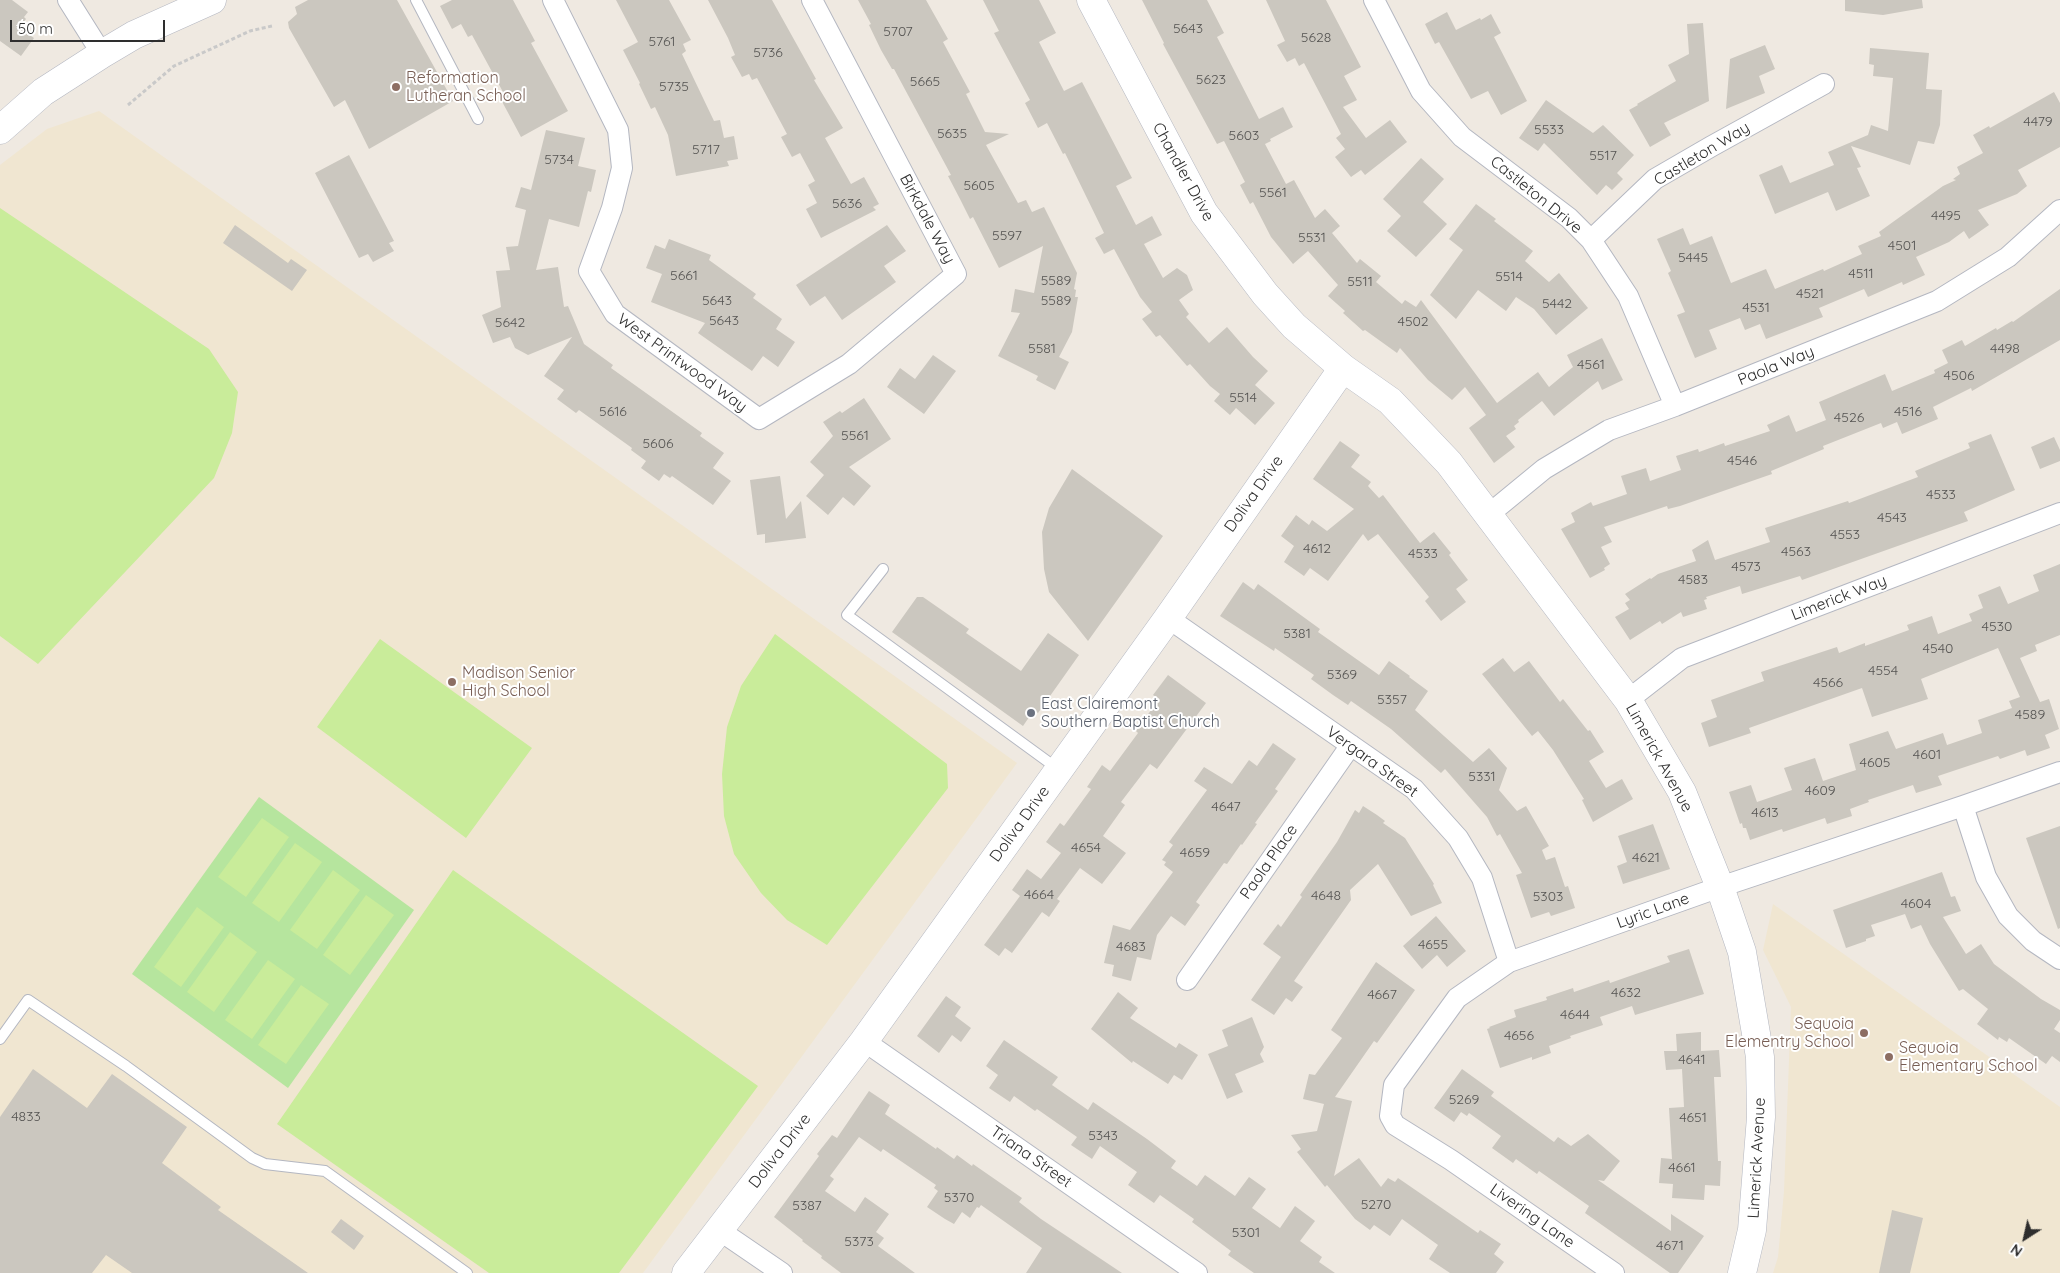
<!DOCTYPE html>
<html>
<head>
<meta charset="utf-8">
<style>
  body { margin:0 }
  #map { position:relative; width:2060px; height:1273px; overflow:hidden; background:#efe9e1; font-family:Quicksand,sans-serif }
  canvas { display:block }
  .north { position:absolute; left:2000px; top:1213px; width:50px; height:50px; -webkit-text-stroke:4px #fff; paint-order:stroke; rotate:215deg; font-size:14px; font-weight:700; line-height:20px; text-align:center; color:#2e2e2e }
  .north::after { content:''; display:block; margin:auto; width:18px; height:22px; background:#2e2e2e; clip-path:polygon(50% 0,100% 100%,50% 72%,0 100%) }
  .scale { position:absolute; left:10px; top:20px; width:155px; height:22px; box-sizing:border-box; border:2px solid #2e2e2e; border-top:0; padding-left:6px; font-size:15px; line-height:18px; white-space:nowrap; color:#2e2e2e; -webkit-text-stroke:4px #fff; paint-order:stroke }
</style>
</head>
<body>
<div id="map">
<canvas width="2060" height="1273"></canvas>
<div class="north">N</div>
<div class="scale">50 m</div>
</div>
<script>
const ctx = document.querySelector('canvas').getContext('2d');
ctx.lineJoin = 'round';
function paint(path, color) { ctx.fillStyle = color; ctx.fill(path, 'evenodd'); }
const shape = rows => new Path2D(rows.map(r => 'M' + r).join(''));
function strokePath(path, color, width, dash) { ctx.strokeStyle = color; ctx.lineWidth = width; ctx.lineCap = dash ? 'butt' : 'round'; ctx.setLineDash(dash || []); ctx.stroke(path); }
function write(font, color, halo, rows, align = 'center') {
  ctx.font = font + ' Quicksand,sans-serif'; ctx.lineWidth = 4; ctx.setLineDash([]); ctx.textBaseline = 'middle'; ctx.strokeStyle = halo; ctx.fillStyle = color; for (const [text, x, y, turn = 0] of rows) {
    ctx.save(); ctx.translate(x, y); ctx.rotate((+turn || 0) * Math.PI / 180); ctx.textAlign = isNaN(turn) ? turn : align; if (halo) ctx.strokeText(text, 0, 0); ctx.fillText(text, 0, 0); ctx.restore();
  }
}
paint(shape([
  [99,111,1017,763,643,1273,0,1273,0,165,47,129],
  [1773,904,2060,1107,2060,1273,1773,1273,1778,1257,1784,1191,1791,1007,1763,950]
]), '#f0e6d1');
paint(shape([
  [259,797,414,910,288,1088,132,974]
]), '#b6e59e');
paint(shape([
  [0,208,209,349,238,392,232,433,214,478,38,664,0,636],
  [775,634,947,764,948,788,827,945,787,920,761,893,734,854,724,816,722,774,727,727,741,686],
  [380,639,532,748,466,838,317,727],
  [262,818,289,837,246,897,218,877],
  [295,843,322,862,279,922,252,903],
  [333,870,360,890,317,949,290,930],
  [453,870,758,1086,619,1273,489,1273,277,1124],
  [366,895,394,915,350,975,323,955],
  [197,907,224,927,181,987,154,967],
  [230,932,257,952,214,1012,187,992],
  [268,960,295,979,252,1039,225,1020],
  [301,985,329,1004,286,1064,258,1045]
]), '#c9ec9a');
paint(shape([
  [0,0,12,0,28,12,24,17,26,19,19,28,34,38,21,56,0,41],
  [308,0,397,0,453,101,369,149,345,100,334,107,289,28,288,22,297,14,295,7],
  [452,0,513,0,535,41,531,43,568,111,521,137,498,94,503,92,472,35,468,37,461,24,452,29,440,6],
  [616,0,669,0,691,40,683,44,686,51,682,54,714,121,720,120,724,138,734,136,738,159,727,161,729,166,676,176,668,135,655,107,651,109,639,84,640,83,623,50,638,42],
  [708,0,772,0,816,79,814,80,843,128,825,138,851,184,864,177,879,204,873,207,876,210,821,238,806,209,817,203,808,185,815,181,800,153,792,157,781,137,787,134,757,78,752,80,749,74,742,77,731,57,735,55,728,38],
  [858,0,926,0,948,39,943,42,970,92,966,94,985,132,1009,134,986,145,1018,203,1026,200,1032,212,1044,207,1077,273,1074,289,1076,290,1075,297,1078,297,1072,332,1059,357,1069,362,1055,390,1036,380,1038,376,998,356,1020,313,1011,312,1015,289,1034,293,1043,246,999,268,973,217,970,219,960,199,948,176,951,175,894,69,892,69,881,50,869,25,871,24],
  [983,0,1039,0,1056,33,1039,42,1064,91,1082,82,1132,178,1116,186,1136,225,1152,216,1162,235,1144,244,1163,278,1177,268,1187,275,1193,290,1179,300,1189,314,1186,317,1209,343,1227,327,1253,357,1268,371,1255,385,1275,403,1255,425,1236,408,1230,415,1214,401,1220,394,1210,386,1190,364,1187,366,1160,335,1156,337,1142,319,1152,312,1140,297,1114,249,1104,254,1095,238,1104,233,1065,153,1063,154,1047,123,1038,128,1025,103,1030,100,994,33,999,31],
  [1142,0,1207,0,1224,33,1217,37,1259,119,1283,107,1293,127,1270,139,1271,141,1265,144,1286,184,1294,180,1315,218,1325,209,1340,226,1332,233,1357,263,1360,259,1381,276,1376,282,1402,304,1405,300,1416,307,1421,300,1497,403,1538,372,1549,387,1573,367,1567,355,1602,338,1623,380,1602,390,1598,381,1554,416,1542,401,1518,420,1519,422,1514,426,1516,429,1506,436,1515,447,1494,463,1469,428,1486,415,1465,387,1452,400,1428,380,1400,348,1397,353,1365,330,1363,331,1343,313,1345,311,1328,296,1338,285,1308,251,1293,264,1271,237,1253,202,1250,204,1240,185,1245,182,1224,141,1217,144,1163,44,1164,43],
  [1266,0,1326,0,1361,67,1344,76,1357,100,1343,107,1366,138,1390,120,1407,142,1365,175,1361,170,1351,177,1335,157,1345,149,1336,138,1341,134,1304,63,1299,66,1295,58,1287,62,1277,45,1285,41],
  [1845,0,1922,0,1923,8,1883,15,1845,11],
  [1447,12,1456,30,1480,18,1481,20,1491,14,1501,33,1494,37,1527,101,1501,115,1488,91,1471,99,1439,42,1435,44,1425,24],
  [1703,23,1709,101,1664,123,1671,135,1650,147,1629,110,1638,105,1637,104,1676,81,1668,65,1689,54,1687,24],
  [1765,45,1775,69,1759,76,1765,93,1726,109,1730,59],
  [1870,48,1929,53,1926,89,1942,90,1940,125,1934,144,1918,141,1910,165,1851,146,1861,167,1857,168,1870,196,1836,211,1828,192,1775,214,1759,175,1782,165,1790,183,1834,165,1828,152,1868,135,1871,125,1888,131,1893,78,1873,76,1874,65,1869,64],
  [2054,92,2060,103,2060,147,2018,170,2027,186,2017,194,1978,210,1989,225,1969,239,1964,231,1949,242,1916,257,1925,275,1903,285,1902,282,1868,297,1864,289,1819,308,1823,317,1766,339,1760,324,1745,330,1740,318,1709,330,1717,349,1695,358,1677,315,1685,312,1668,273,1671,271,1657,239,1683,228,1690,245,1712,236,1731,283,1766,269,1775,289,1823,269,1824,271,1862,254,1858,246,1881,236,1879,232,1943,186,1956,180,1953,179,1960,174,1957,167,1983,153,1973,135,1989,126,1990,128],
  [1546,100,1593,133,1603,125,1634,155,1617,173,1623,179,1612,190,1606,185,1597,195,1544,143,1538,151,1519,138],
  [546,130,585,138,578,166,596,170,591,192,588,191,579,227,549,219,536,270,558,267,564,307,568,306,584,344,613,365,611,368,702,433,700,436,724,453,713,468,731,481,713,505,672,476,670,478,664,474,659,481,641,468,646,461,631,450,632,448,579,410,576,413,557,399,564,390,544,376,572,337,528,355,515,348,510,337,493,343,482,315,501,307,496,271,510,270,506,247,518,246,526,210,515,207,521,187,531,190],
  [349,155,394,241,389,243,394,251,373,262,368,254,359,258,315,173],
  [1421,158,1444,179,1423,202,1447,224,1416,257,1387,231,1401,216,1383,199],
  [1476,204,1496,219,1494,221,1533,251,1525,261,1549,282,1559,273,1588,308,1556,335,1534,309,1516,297,1506,311,1478,290,1456,319,1430,295,1463,250,1449,239],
  [235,225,288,263,291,259,307,270,292,291,223,243],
  [887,225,906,251,884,266,896,282,842,320,825,296,810,306,796,285],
  [669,239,711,255,709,260,756,294,753,298,782,319,776,329,795,342,778,367,763,356,752,371,698,333,705,323,651,302,662,274,646,268,655,245,665,249],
  [2060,289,2060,340,1972,391,1971,388,1933,407,1938,419,1902,434,1897,422,1883,428,1881,423,1823,446,1824,449,1771,471,1772,474,1680,506,1668,509,1667,506,1604,527,1612,542,1601,547,1610,564,1604,568,1605,570,1590,578,1561,529,1575,522,1571,513,1591,502,1593,506,1627,494,1621,476,1646,468,1650,481,1681,470,1676,456,1698,449,1699,452,1724,443,1725,446,1770,431,1767,425,1789,415,1796,432,1826,420,1819,402,1885,374,1892,391,1935,373,1934,370,1948,363,1942,350,1962,340,1965,346,1996,328,1997,330,2012,321,2013,322],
  [933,355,956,371,924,414,887,387,900,368,915,379],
  [864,398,891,439,849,467,871,486,854,506,843,497,828,515,806,496,824,475,810,462,833,436,823,422,840,411,842,413],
  [1991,434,2015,490,1964,512,1968,521,1802,580,1800,576,1742,594,1740,586,1706,597,1707,599,1704,600,1707,609,1683,617,1681,612,1662,624,1660,621,1630,640,1615,617,1629,609,1625,603,1630,600,1625,594,1650,578,1651,579,1658,574,1696,561,1692,550,1708,540,1715,560,1770,542,1765,528,1848,501,1849,503,1918,477,1915,471,1970,448,1968,443],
  [2054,437,2060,450,2060,461,2040,469,2031,447],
  [1340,441,1360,455,1351,467,1371,482,1368,486,1379,498,1383,495,1420,543,1434,532,1451,553,1449,555,1468,580,1456,589,1466,602,1441,621,1425,601,1429,597,1378,534,1368,541,1363,534,1328,581,1310,568,1304,576,1284,562,1294,546,1281,536,1296,515,1309,525,1312,520,1327,531,1354,509,1313,479],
  [1072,469,1163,536,1088,641,1049,592,1044,569,1042,532,1049,508],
  [780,476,786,519,801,501,806,538,765,543,765,534,757,535,750,480],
  [2060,564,2060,635,2035,645,2037,651,2020,658,2040,702,2049,699,2059,729,2045,735,2050,748,2027,756,2025,750,2000,759,1998,756,1938,776,1942,785,1916,793,1913,785,1868,800,1869,802,1850,809,1852,816,1827,824,1825,818,1783,832,1782,829,1750,840,1746,828,1743,828,1742,823,1740,824,1729,792,1751,785,1757,802,1792,790,1784,768,1815,758,1823,781,1856,770,1849,744,1888,731,1896,749,1943,733,1947,745,1982,733,1978,720,2012,708,2009,701,2020,697,1998,648,1921,679,1928,699,1872,717,1862,688,1749,728,1751,733,1709,747,1701,723,1717,717,1711,700,1764,681,1761,672,1837,647,1839,653,1865,643,1865,646,1909,630,1907,625,1932,616,1938,634,1972,621,1969,614,1983,608,1978,595,2000,586,2008,604,2039,591,2033,575],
  [1243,582,1254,590,1258,584,1320,629,1318,632,1379,675,1389,661,1410,676,1409,677,1428,691,1415,710,1473,762,1489,748,1507,768,1499,790,1517,811,1526,806,1549,846,1542,850,1546,860,1555,857,1565,887,1568,886,1575,908,1551,916,1549,912,1531,918,1516,875,1522,873,1500,834,1497,836,1487,817,1445,769,1441,773,1391,729,1351,701,1348,705,1333,695,1311,679,1314,675,1275,648,1274,651,1220,616],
  [917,597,923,597,969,629,966,633,1021,671,1048,633,1079,655,1038,713,1034,710,1023,726,892,632],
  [1503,658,1514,672,1529,661,1560,702,1563,699,1588,731,1590,730,1604,752,1589,761,1606,788,1622,779,1633,799,1593,822,1582,800,1584,799,1553,750,1538,731,1532,736,1482,674],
  [1168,675,1206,703,1157,769,1150,764,1121,802,1125,805,1103,836,1126,853,1102,884,1080,868,1057,899,1060,901,1049,917,1042,912,1012,953,1005,948,999,956,984,945,1020,896,1012,890,1027,869,1041,879,1061,853,1046,842,1060,823,1064,826,1091,789,1087,787,1102,765,1110,771,1138,733,1136,731,1159,699,1153,695],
  [1273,743,1296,759,1275,789,1278,791,1255,823,1257,824,1242,845,1241,844,1227,864,1224,863,1196,902,1200,905,1185,926,1171,916,1157,935,1151,960,1137,957,1131,981,1112,976,1114,965,1104,963,1113,925,1130,930,1173,872,1164,865,1166,862,1162,860,1173,845,1169,842,1207,790,1194,781,1204,767,1232,784,1249,760,1257,766],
  [1363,806,1377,815,1385,821,1383,823,1405,838,1434,884,1433,885,1442,903,1411,916,1378,864,1350,890,1351,900,1294,981,1303,987,1292,1002,1286,998,1274,1015,1251,1000,1281,957,1263,944,1278,924,1281,927,1302,897,1300,895,1337,842,1355,810,1359,813],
  [1653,824,1670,869,1623,884,1617,866,1627,862,1618,836],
  [2060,826,2060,928,2058,929,2026,838],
  [1942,872,1951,897,1955,896,1961,911,1943,917,1966,954,1981,944,1994,964,2041,999,2060,1010,2060,1020,2054,1029,2060,1033,2060,1062,2052,1056,2046,1064,2009,1038,2007,1042,1999,1037,1998,1040,1977,1024,1988,1009,1963,989,1959,991,1930,944,1921,925,1911,929,1905,914,1871,925,1875,936,1866,939,1866,941,1846,948,1833,910],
  [1436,916,1466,951,1447,967,1437,955,1422,969,1403,946],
  [1689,949,1704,994,1635,1015,1632,1006,1600,1017,1603,1025,1570,1036,1571,1038,1549,1046,1551,1053,1532,1060,1532,1057,1500,1068,1487,1029,1490,1028,1489,1027,1516,1017,1514,1010,1547,1000,1546,997,1573,988,1574,992,1609,980,1610,983,1670,962,1667,956],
  [1376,962,1415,990,1377,1043,1374,1041,1335,1097,1352,1101,1334,1176,1359,1158,1381,1187,1388,1178,1395,1182,1398,1178,1478,1233,1480,1230,1501,1244,1494,1254,1504,1262,1496,1273,1450,1273,1429,1259,1438,1245,1402,1219,1390,1236,1374,1225,1370,1230,1355,1219,1327,1185,1325,1187,1297,1152,1301,1149,1291,1135,1317,1131,1324,1104,1303,1099,1309,1074,1315,1075,1342,1038,1331,1030],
  [1118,992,1138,1008,1130,1018,1176,1048,1179,1043,1198,1055,1182,1080,1174,1075,1168,1084,1133,1061,1132,1063,1091,1029],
  [946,996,961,1007,955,1016,971,1028,961,1042,952,1035,939,1053,917,1036],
  [1252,1017,1264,1047,1260,1054,1264,1062,1235,1074,1243,1092,1227,1099,1208,1054,1228,1046,1222,1030],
  [1701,1032,1701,1051,1719,1050,1721,1077,1714,1077,1718,1161,1721,1161,1720,1186,1705,1185,1704,1200,1672,1198,1673,1184,1659,1183,1661,1158,1672,1159,1669,1108,1684,1107,1682,1069,1666,1070,1664,1051,1677,1051,1676,1034],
  [1004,1040,1058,1077,1052,1085,1088,1110,1093,1102,1147,1139,1176,1161,1171,1168,1197,1186,1205,1175,1235,1196,1249,1177,1266,1189,1252,1208,1280,1228,1295,1206,1315,1221,1300,1241,1322,1257,1319,1262,1335,1273,1254,1273,1228,1255,1231,1251,1192,1222,1194,1219,1160,1195,1154,1203,1128,1185,1137,1172,1100,1146,1092,1159,1071,1145,1077,1137,1037,1109,1035,1111,1014,1096,1010,1102,989,1088,998,1075,986,1066],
  [33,1069,87,1108,112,1074,187,1127,162,1163,221,1207,218,1210,308,1273,132,1273,106,1255,92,1273,0,1273,0,1117],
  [1462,1069,1494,1092,1491,1096,1554,1142,1558,1137,1571,1146,1588,1134,1620,1161,1604,1181,1598,1180,1671,1231,1671,1214,1704,1236,1678,1273,1670,1273,1585,1213,1589,1206,1539,1171,1537,1174,1516,1159,1513,1163,1492,1148,1501,1136,1469,1113,1467,1116,1461,1112,1454,1122,1434,1108],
  [869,1091,890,1105,885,1114,936,1149,937,1147,954,1159,957,1155,972,1166,973,1164,1022,1198,1019,1202,1041,1219,1122,1273,1026,1273,1042,1248,981,1205,979,1208,977,1207,970,1218,962,1212,954,1224,945,1219,927,1207,938,1191,934,1188,936,1185,883,1149,881,1152,859,1137,830,1176,834,1179,825,1191,855,1212,865,1197,889,1214,876,1232,884,1238,878,1246,915,1273,841,1273,821,1258,822,1256,802,1241,803,1240,774,1217,819,1156,817,1154,832,1135,837,1138],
  [1892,1210,1923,1218,1910,1273,1879,1273],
  [341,1219,364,1236,354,1250,331,1232]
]), '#cbc7bf');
const lane = shape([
  [416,0,478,119],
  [883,569,847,615,1058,769],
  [0,1039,28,1000,126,1066,252,1158,265,1164,325,1171,467,1273]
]);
const street = shape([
  [68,0,102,54],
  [553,0,618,130,622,168,612,208,589,271,615,314,759,419,849,364,956,274,812,0],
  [1374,0,1421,91,1462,137,1569,218,1591,240,1628,296,1675,406],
  [1591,240,1655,179,1712,146,1824,84],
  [1488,515,1544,469,1609,430,1675,406,1937,301,2008,257,2060,210],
  [1168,618,1414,789,1458,838,1482,878,1509,962],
  [1628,700,1682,658,2060,513],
  [1963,806,1986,877,2008,916,2033,941,2060,959],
  [1187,980,1351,745],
  [864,1041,1197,1273],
  [719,1230,782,1273],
  [1614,1273,1451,1160,1395,1125,1390,1116,1394,1085,1457,998,1509,962,1720,887,1963,806,2060,772]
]);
const secondary = shape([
  [1091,0,1204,213,1265,294,1294,326,1343,368,1390,401,1449,463,1628,700,1682,792,1720,887,1742,952,1760,1057,1761,1117,1752,1230,1742,1273],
  [0,130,43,92,102,54,134,35,212,0],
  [686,1273,864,1041,1168,618,1343,368]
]);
strokePath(lane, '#b4b7c1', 12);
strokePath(street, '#b4b7c1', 22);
strokePath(secondary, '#b4b7c1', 29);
strokePath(shape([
  [128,105,174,66,250,31,272,26]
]), '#c9c9c9', 3, [4, 2.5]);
strokePath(lane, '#fff', 10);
strokePath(street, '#fff', 20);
strokePath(secondary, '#fff', 28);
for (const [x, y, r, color] of [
  [396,87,5,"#8d6e63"],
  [452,682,5,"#8d6e63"],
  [1031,713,5,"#6b7280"],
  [1864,1033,5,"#8d6e63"],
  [1889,1057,5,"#8d6e63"]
]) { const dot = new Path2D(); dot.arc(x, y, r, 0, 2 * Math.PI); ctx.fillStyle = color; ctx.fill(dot); strokePath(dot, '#fff', 2); }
write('14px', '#555452', null, [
  ["5643",1188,29],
  ["5707",898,32],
  ["5628",1316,38],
  ["5761",662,42],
  ["5736",768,53],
  ["5623",1211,80],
  ["5665",925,82],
  ["5735",674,87],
  ["4479",2038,122],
  ["5533",1549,130],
  ["5635",952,134],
  ["5603",1244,136],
  ["5717",706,150],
  ["5517",1603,156],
  ["5734",559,160],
  ["5605",979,186],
  ["5561",1273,193],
  ["5636",847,204],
  ["4495",1946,216],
  ["5597",1007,236],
  ["5531",1312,238],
  ["4501",1902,246],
  ["5445",1693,258],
  ["4511",1861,274],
  ["5661",684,276],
  ["5514",1509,277],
  ["5589",1056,281],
  ["5511",1360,282],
  ["4521",1810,294],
  ["5643",717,301],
  ["5589",1056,301],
  ["5442",1557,304],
  ["4531",1756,308],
  ["5643",724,321],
  ["4502",1413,322],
  ["5642",510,323],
  ["5581",1042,349],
  ["4498",2005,349],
  ["4561",1591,365],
  ["4506",1959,376],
  ["5514",1243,398],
  ["5616",613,412],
  ["4516",1908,412],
  ["4526",1849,418],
  ["5561",855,436],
  ["5606",658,444],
  ["4546",1742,461],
  ["4533",1941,495],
  ["4543",1892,518],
  ["4553",1845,535],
  ["4612",1317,549],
  ["4563",1796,552],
  ["4533",1423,554],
  ["4573",1746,567],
  ["4583",1693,580],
  ["4530",1997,627],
  ["5381",1297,634],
  ["4540",1938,649],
  ["4554",1883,671],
  ["5369",1342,675],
  ["4566",1828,683],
  ["5357",1392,700],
  ["4589",2030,715],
  ["4601",1927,755],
  ["4605",1875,763],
  ["5331",1482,777],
  ["4609",1820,791],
  ["4647",1226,807],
  ["4613",1765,813],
  ["4654",1086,848],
  ["4659",1195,853],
  ["4621",1646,858],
  ["4664",1039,895],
  ["4648",1326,896],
  ["5303",1548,897],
  ["4604",1916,904],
  ["4655",1433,945],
  ["4683",1131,947],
  ["4632",1626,993],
  ["4667",1382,995],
  ["4644",1575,1015],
  ["4656",1519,1036],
  ["4641",1692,1060],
  ["5269",1464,1100],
  ["4833",26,1117],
  ["4651",1693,1118],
  ["5343",1103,1136],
  ["4661",1682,1168],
  ["5370",959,1198],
  ["5270",1376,1205],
  ["5387",807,1206],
  ["5301",1246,1233],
  ["5373",859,1242],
  ["4671",1670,1246]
]);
write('16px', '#785e54', '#fff', [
  ["Reformation",406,78],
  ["Lutheran School",406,96],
  ["Madison Senior",462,673],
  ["High School",462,691],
  ["Sequoia",1854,1024,"right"],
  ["Elementry School",1854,1042,"right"],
  ["Sequoia",1899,1048],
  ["Elementary School",1899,1066]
], 'left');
write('16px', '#2e2e2e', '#fff', [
  ["Castleton Way",1702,154,-31],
  ["Chandler Drive",1183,172,61],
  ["Castleton Drive",1536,195,39],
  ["Birkdale Way",927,219,62],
  ["West Printwood Way",682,363,36],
  ["Paola Way",1776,366,-22],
  ["Doliva Drive",1254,494,-55],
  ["Limerick Way",1839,598,-21],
  ["Limerick Avenue",1659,758,61],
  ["Vergara Street",1372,762,36],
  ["Doliva Drive",1020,824,-54],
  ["Paola Place",1269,862,-55],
  ["Lyric Lane",1653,911,-20],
  ["Doliva Drive",780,1151,-52],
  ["Triana Street",1031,1157,35],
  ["Limerick Avenue",1757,1158,-87],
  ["Livering Lane",1532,1216,35]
]);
write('16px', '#5b616d', '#fff', [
  ["East Clairemont",1041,704],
  ["Southern Baptist Church",1041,722]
], 'left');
</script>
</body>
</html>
